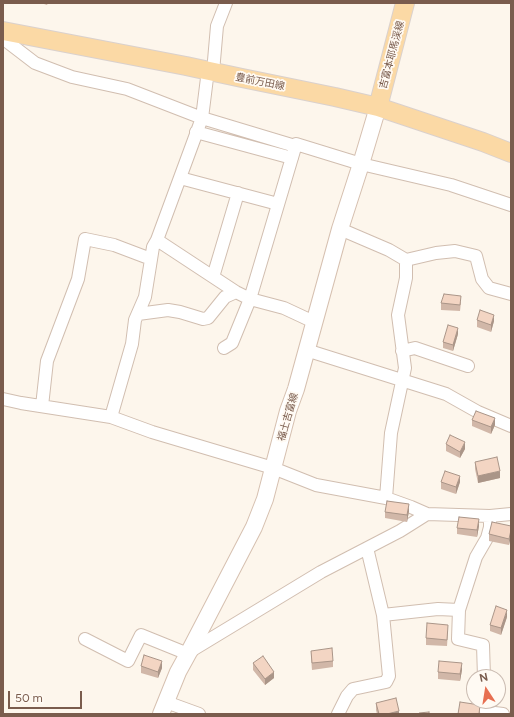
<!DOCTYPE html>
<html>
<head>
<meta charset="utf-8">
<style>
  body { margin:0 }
  #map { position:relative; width:514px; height:717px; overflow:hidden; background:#fdf6ec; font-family:Figtree,sans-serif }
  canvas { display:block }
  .frame { position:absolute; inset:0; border:4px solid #7a5c4d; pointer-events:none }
  .north { position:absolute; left:466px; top:669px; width:40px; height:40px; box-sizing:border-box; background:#fffaf3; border:1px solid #cabbb1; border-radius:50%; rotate:348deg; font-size:11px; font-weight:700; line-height:16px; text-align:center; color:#7a5c4d }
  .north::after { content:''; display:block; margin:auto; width:14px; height:18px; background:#e76f51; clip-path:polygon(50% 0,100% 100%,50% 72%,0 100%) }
  .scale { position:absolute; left:8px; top:691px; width:74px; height:18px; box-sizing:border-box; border:2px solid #7a5c4d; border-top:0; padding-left:5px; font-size:12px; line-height:14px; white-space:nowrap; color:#7a5c4d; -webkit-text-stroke:3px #fffaf3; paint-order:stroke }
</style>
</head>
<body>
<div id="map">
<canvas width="514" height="717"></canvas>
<div class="frame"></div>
<div class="north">N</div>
<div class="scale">50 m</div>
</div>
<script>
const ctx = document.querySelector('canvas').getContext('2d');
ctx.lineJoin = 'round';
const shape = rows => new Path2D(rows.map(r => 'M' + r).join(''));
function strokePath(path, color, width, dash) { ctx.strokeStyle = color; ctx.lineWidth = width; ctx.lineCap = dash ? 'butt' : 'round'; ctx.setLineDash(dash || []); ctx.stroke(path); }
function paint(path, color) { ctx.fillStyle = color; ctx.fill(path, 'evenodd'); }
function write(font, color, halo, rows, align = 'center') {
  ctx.font = font + ' Figtree,"Noto Sans JP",sans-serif'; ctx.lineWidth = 3.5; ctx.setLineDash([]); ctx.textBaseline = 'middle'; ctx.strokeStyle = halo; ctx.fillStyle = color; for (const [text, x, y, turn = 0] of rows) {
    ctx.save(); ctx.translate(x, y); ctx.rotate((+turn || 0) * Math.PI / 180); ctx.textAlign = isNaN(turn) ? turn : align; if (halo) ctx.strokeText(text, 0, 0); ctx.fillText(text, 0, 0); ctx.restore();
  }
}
const street = shape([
  [5,32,5,40,35,63,72,77,127,89,202,118,295,146],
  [213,72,217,26,226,3],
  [196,132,292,158],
  [180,178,278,204],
  [340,229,389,250,406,260,436,253,455,251,476,256,482,279,489,288,511,294],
  [157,240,236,292,250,299,284,308,314,322],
  [213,277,238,193],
  [138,314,168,310,180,312,203,319,208,318,225,297,236,292],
  [224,348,232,343,250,299,296,144,361,164,451,185,511,205],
  [306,350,446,394,478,412,511,426],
  [402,351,415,348,468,366],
  [3,399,21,403,111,417,152,432,273,468,316,485,386,498,411,507,427,514,490,516,511,514],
  [42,406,47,361,78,279,85,239,114,245,151,259],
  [111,417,132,344,135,320,145,297,153,247,157,240,202,118,208,70],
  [386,498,391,433,405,368,398,315,406,278,406,260],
  [459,610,458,639,483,645,484,677],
  [383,615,438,609,459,610,476,557,487,538,490,527,490,516],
  [85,639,128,661,141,635,188,654],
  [189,652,321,572,400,531,427,514],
  [486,701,486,712,503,714],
  [166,702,199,714],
  [338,714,347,696,353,689,386,682,389,676,383,615,367,548]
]);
const secondary = shape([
  [161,714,178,672,189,652,254,527,265,499,288,411,296,389,340,229,361,164,378,107]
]);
const primary = shape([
  [3,31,186,66,242,78,335,97,378,107,483,142,511,153],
  [378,107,405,3]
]);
strokePath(street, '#d1beb0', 14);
strokePath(secondary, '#d6c0b0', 18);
strokePath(primary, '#dad1cd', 20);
strokePath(street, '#fff', 12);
strokePath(secondary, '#fff', 16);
strokePath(primary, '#fbd9a5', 18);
paint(shape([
  [41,3,48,3,47,5],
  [461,302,460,311,441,310,441,303],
  [477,320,494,321,491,332,477,327],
  [458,334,453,351,443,348,443,342],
  [472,420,495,425,491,434,472,426],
  [446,444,465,449,460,458,446,451],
  [475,462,500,478,478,483,475,469],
  [441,482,460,482,456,494,441,489],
  [409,511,407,522,385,518,385,512],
  [479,526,477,537,457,534,457,528],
  [511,526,509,545,489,541,489,534],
  [507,617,501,635,490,631,490,625],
  [448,631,447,646,426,645,426,638],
  [311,651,333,661,333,667,312,670,311,657],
  [253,663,274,678,265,685,253,670],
  [141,666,162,668,158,678,141,673],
  [462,670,460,681,438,679,438,672],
  [376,703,399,714,377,714,376,710]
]), '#d1b7a8');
paint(shape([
  [494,315,494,321,491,332,491,325],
  [458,328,458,334,453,351,453,345],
  [495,418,495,425,491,434,491,427],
  [465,442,465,449,460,458,460,452],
  [500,471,500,478,478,483,478,476],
  [460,476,460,482,456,494,456,487],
  [409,504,409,511,407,522,407,515],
  [479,519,479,526,477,537,477,530],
  [511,530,511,536,509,545,509,539],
  [507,610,507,617,501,635,501,628],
  [162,661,162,668,158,678,158,672],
  [462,663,462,670,460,681,460,674],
  [274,672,274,678,265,685,265,679],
  [399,711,399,714,387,714]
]), '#aa9588');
const building = shape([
  [444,294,461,296,460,305,441,303,444,294],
  [480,310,494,315,491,325,477,320,480,310],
  [448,325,458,328,453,345,443,342,448,325],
  [476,411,495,418,491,427,472,420,476,411],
  [450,435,465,442,460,452,446,444,450,435],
  [497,457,500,471,478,476,475,462,497,457],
  [445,471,460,476,456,487,441,482,445,471],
  [387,501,409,504,407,515,385,512,387,501],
  [459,517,479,519,477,530,457,528,459,517],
  [492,522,511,526,511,530,509,539,489,534,492,522],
  [496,606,507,610,501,628,490,625,496,606],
  [427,623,448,625,447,640,426,638,427,623],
  [332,648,333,661,312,663,311,651,332,648],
  [144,655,162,661,158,672,141,666,144,655],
  [263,656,274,672,265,679,253,663,263,656],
  [439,661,462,663,460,674,438,672,439,661],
  [396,698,399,711,387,714,379,714,376,703,396,698],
  [460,702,480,705,479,714,458,714,460,702],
  [429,712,429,714,419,714,419,713,429,712]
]);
paint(building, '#f3d5c3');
strokePath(building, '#aa9588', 1);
write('10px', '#7a5c4d', '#fffaf3', [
  ["吉富本耶馬渓線",392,55,-75],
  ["豊前万田線",260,82,11],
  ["福土吉富線",288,417,-74]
]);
</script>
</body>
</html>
